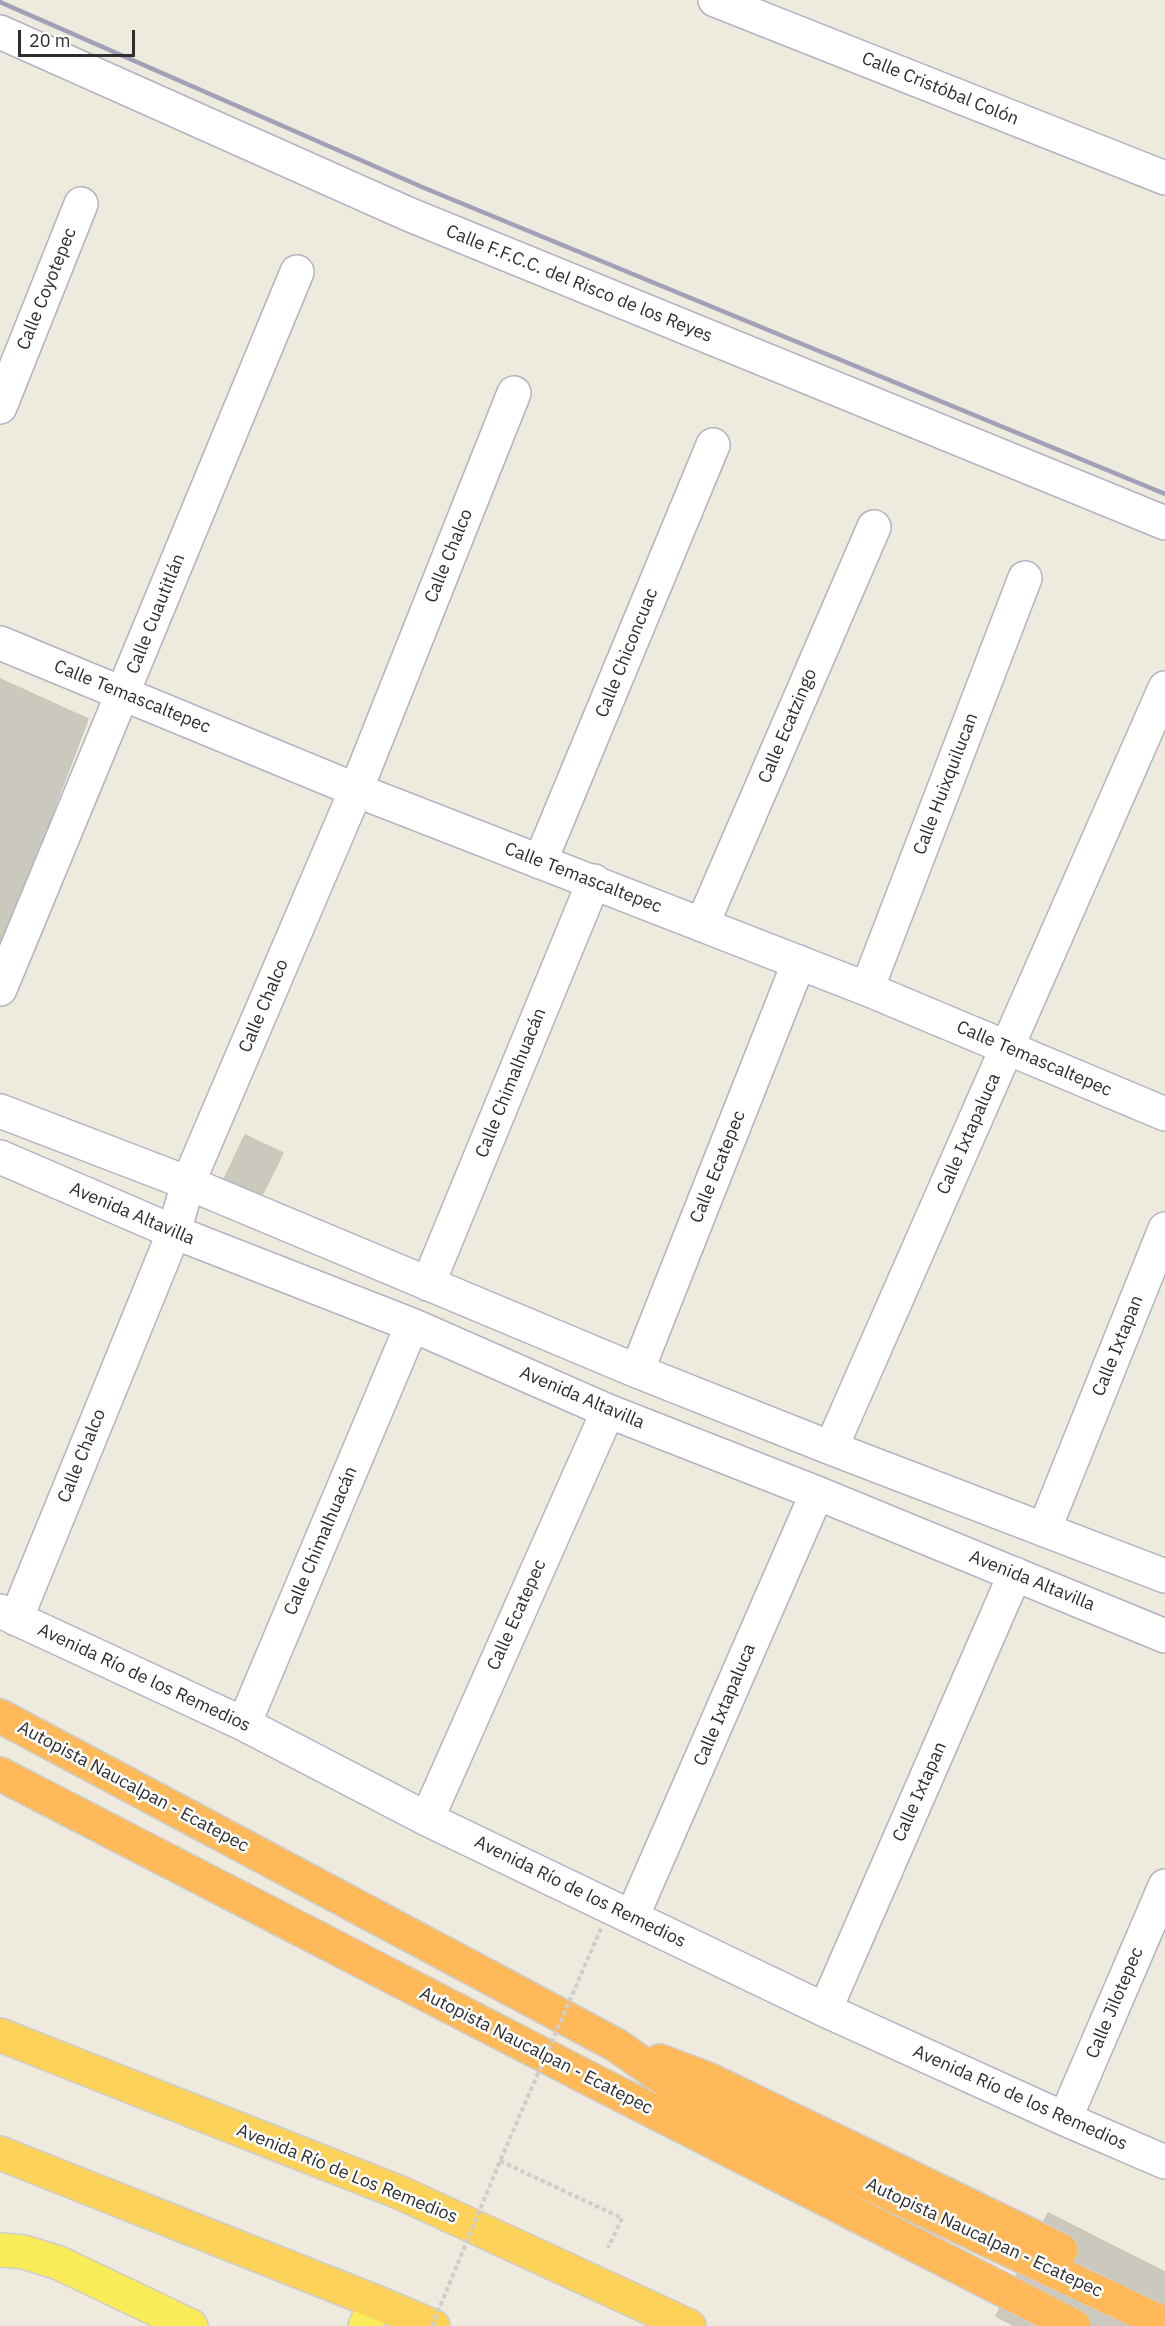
<!DOCTYPE html>
<html>
<head>
<meta charset="utf-8">
<style>
  body { margin:0 }
  #map { position:relative; width:1165px; height:2326px; overflow:hidden; background:#efeade; font-family:"IBM Plex Sans",sans-serif }
  canvas { display:block }
  .scale { position:absolute; left:18px; top:30px; width:117px; height:27px; box-sizing:border-box; border:3px solid #2d2d2d; border-top:0; padding-left:8px; font-size:18px; line-height:21px; white-space:nowrap; color:#2d2d2d; -webkit-text-stroke:4px #fff; paint-order:stroke }
</style>
</head>
<body>
<div id="map">
<canvas width="1165" height="2326"></canvas>
<div class="scale">20 m</div>
</div>
<script>
const ctx = document.querySelector('canvas').getContext('2d');
ctx.lineJoin = 'round';
function paint(path, color) { ctx.fillStyle = color; ctx.fill(path, 'evenodd'); }
const shape = rows => new Path2D(rows.map(r => 'M' + r).join(''));
function strokePath(path, color, width, dash) { ctx.strokeStyle = color; ctx.lineWidth = width; ctx.lineCap = dash ? 'butt' : 'round'; ctx.setLineDash(dash || []); ctx.stroke(path); }
function write(font, color, halo, rows, align = 'center') {
  ctx.font = font + ' "IBM Plex Sans",sans-serif'; ctx.lineWidth = 5; ctx.setLineDash([]); ctx.textBaseline = 'middle'; ctx.strokeStyle = halo; ctx.fillStyle = color; for (const [text, x, y, turn = 0] of rows) {
    ctx.save(); ctx.translate(x, y); ctx.rotate((+turn || 0) * Math.PI / 180); ctx.textAlign = isNaN(turn) ? turn : align; if (halo) ctx.strokeText(text, 0, 0); ctx.fillText(text, 0, 0); ctx.restore();
  }
}
const building = shape([
  [0,679,88,719,0,953,0,679],
  [245,1135,283,1153,261,1197,224,1179,245,1135],
  [1048,2213,1165,2272,1165,2326,1015,2326,996,2316,1048,2213]
]);
paint(building, '#cbc8bd');
strokePath(building, '#cbc7b7', 1.5);
const minor = shape([
  [715,0,1165,178],
  [0,32,408,214,1165,523],
  [0,407,81,204],
  [0,643,356,790,867,989,1165,1114],
  [540,862,713,445],
  [702,925,874,527],
  [0,989,297,272],
  [867,989,1025,578],
  [0,1111,188,1183,637,1371,831,1448,1165,1576],
  [0,1157,174,1232,412,1325,608,1411,817,1493,1165,1636],
  [428,1284,594,881],
  [637,1371,799,962],
  [831,1448,1165,688],
  [1044,1530,1165,1229],
  [0,1611,244,1724,427,1819,825,2010,1065,2119,1165,2162],
  [16,1619,174,1232,188,1183,356,790,514,393],
  [244,1724,412,1325],
  [427,1819,608,1411],
  [632,1917,817,1493],
  [825,2010,1015,1574],
  [1065,2119,1165,1886]
]);
const primary = shape([
  [0,2250,24,2252,59,2263,191,2326],
  [365,2326,376,2302]
]);
const trunk = shape([
  [0,2035,401,2193,689,2326],
  [0,2153,376,2302,433,2326]
]);
const motorway = shape([
  [0,1716,616,2045,697,2102,1165,2324],
  [0,1774,590,2079,1074,2326],
  [660,2061,710,2080,1061,2250]
]);
strokePath(minor, '#b2b3c1', 36);
strokePath(primary, '#cdcdcd', 36);
strokePath(trunk, '#cdcdcd', 36);
strokePath(motorway, '#cdcdcd', 36);
strokePath(shape([
  [500,2161,622,2218,608,2248]
]), '#cdcdcd', 4, [4.5, 3]);
strokePath(minor, '#fff', 33);
strokePath(primary, '#faec58', 33);
strokePath(trunk, '#fcd258', 33);
strokePath(motorway, '#ffb959', 33);
strokePath(shape([
  [0,2,422,187,1165,494]
]), '#a0a0b8', 4.5);
strokePath(shape([
  [432,2326,500,2161,602,1926]
]), '#cdcdcd', 4, [4.5, 3]);
write('18px', '#2d2d2d', '#fff', [
  ["Calle Cristóbal Colón",940,89,22],
  ["Calle F.F.C.C. del Risco de los Reyes",579,284,22],
  ["Calle Coyotepec",47,289,-68],
  ["Calle Chalco",449,556,-68],
  ["Calle Cuautitlán",156,614,-68],
  ["Calle Chiconcuac",627,653,-68],
  ["Calle Temascaltepec",132,697,22],
  ["Calle Ecatzingo",788,726,-67],
  ["Calle Huixquilucan",946,784,-69],
  ["Calle Temascaltepec",583,878,21],
  ["Calle Chalco",264,1006,-67],
  ["Calle Temascaltepec",1034,1059,23],
  ["Calle Chimalhuacán",511,1083,-68],
  ["Calle Ixtapaluca",969,1134,-66],
  ["Calle Ecatepec",718,1167,-68],
  ["Avenida Altavilla",132,1214,23],
  ["Calle Ixtapan",1118,1346,-68],
  ["Avenida Altavilla",582,1398,23],
  ["Calle Chalco",82,1456,-68],
  ["Calle Chimalhuacán",321,1541,-67],
  ["Avenida Altavilla",1032,1581,22],
  ["Calle Ecatepec",517,1615,-66],
  ["Avenida Río de los Remedios",144,1678,25],
  ["Calle Ixtapaluca",725,1705,-67],
  ["Autopista Naucalpan - Ecatepec",133,1787,28],
  ["Calle Ixtapan",920,1792,-66],
  ["Avenida Río de los Remedios",580,1892,26],
  ["Calle Jilotepec",1115,2003,-67],
  ["Autopista Naucalpan - Ecatepec",536,2051,27],
  ["Avenida Río de los Remedios",1020,2098,24],
  ["Avenida Río de Los Remedios",347,2174,22],
  ["Autopista Naucalpan - Ecatepec",984,2238,25]
]);
</script>
</body>
</html>
